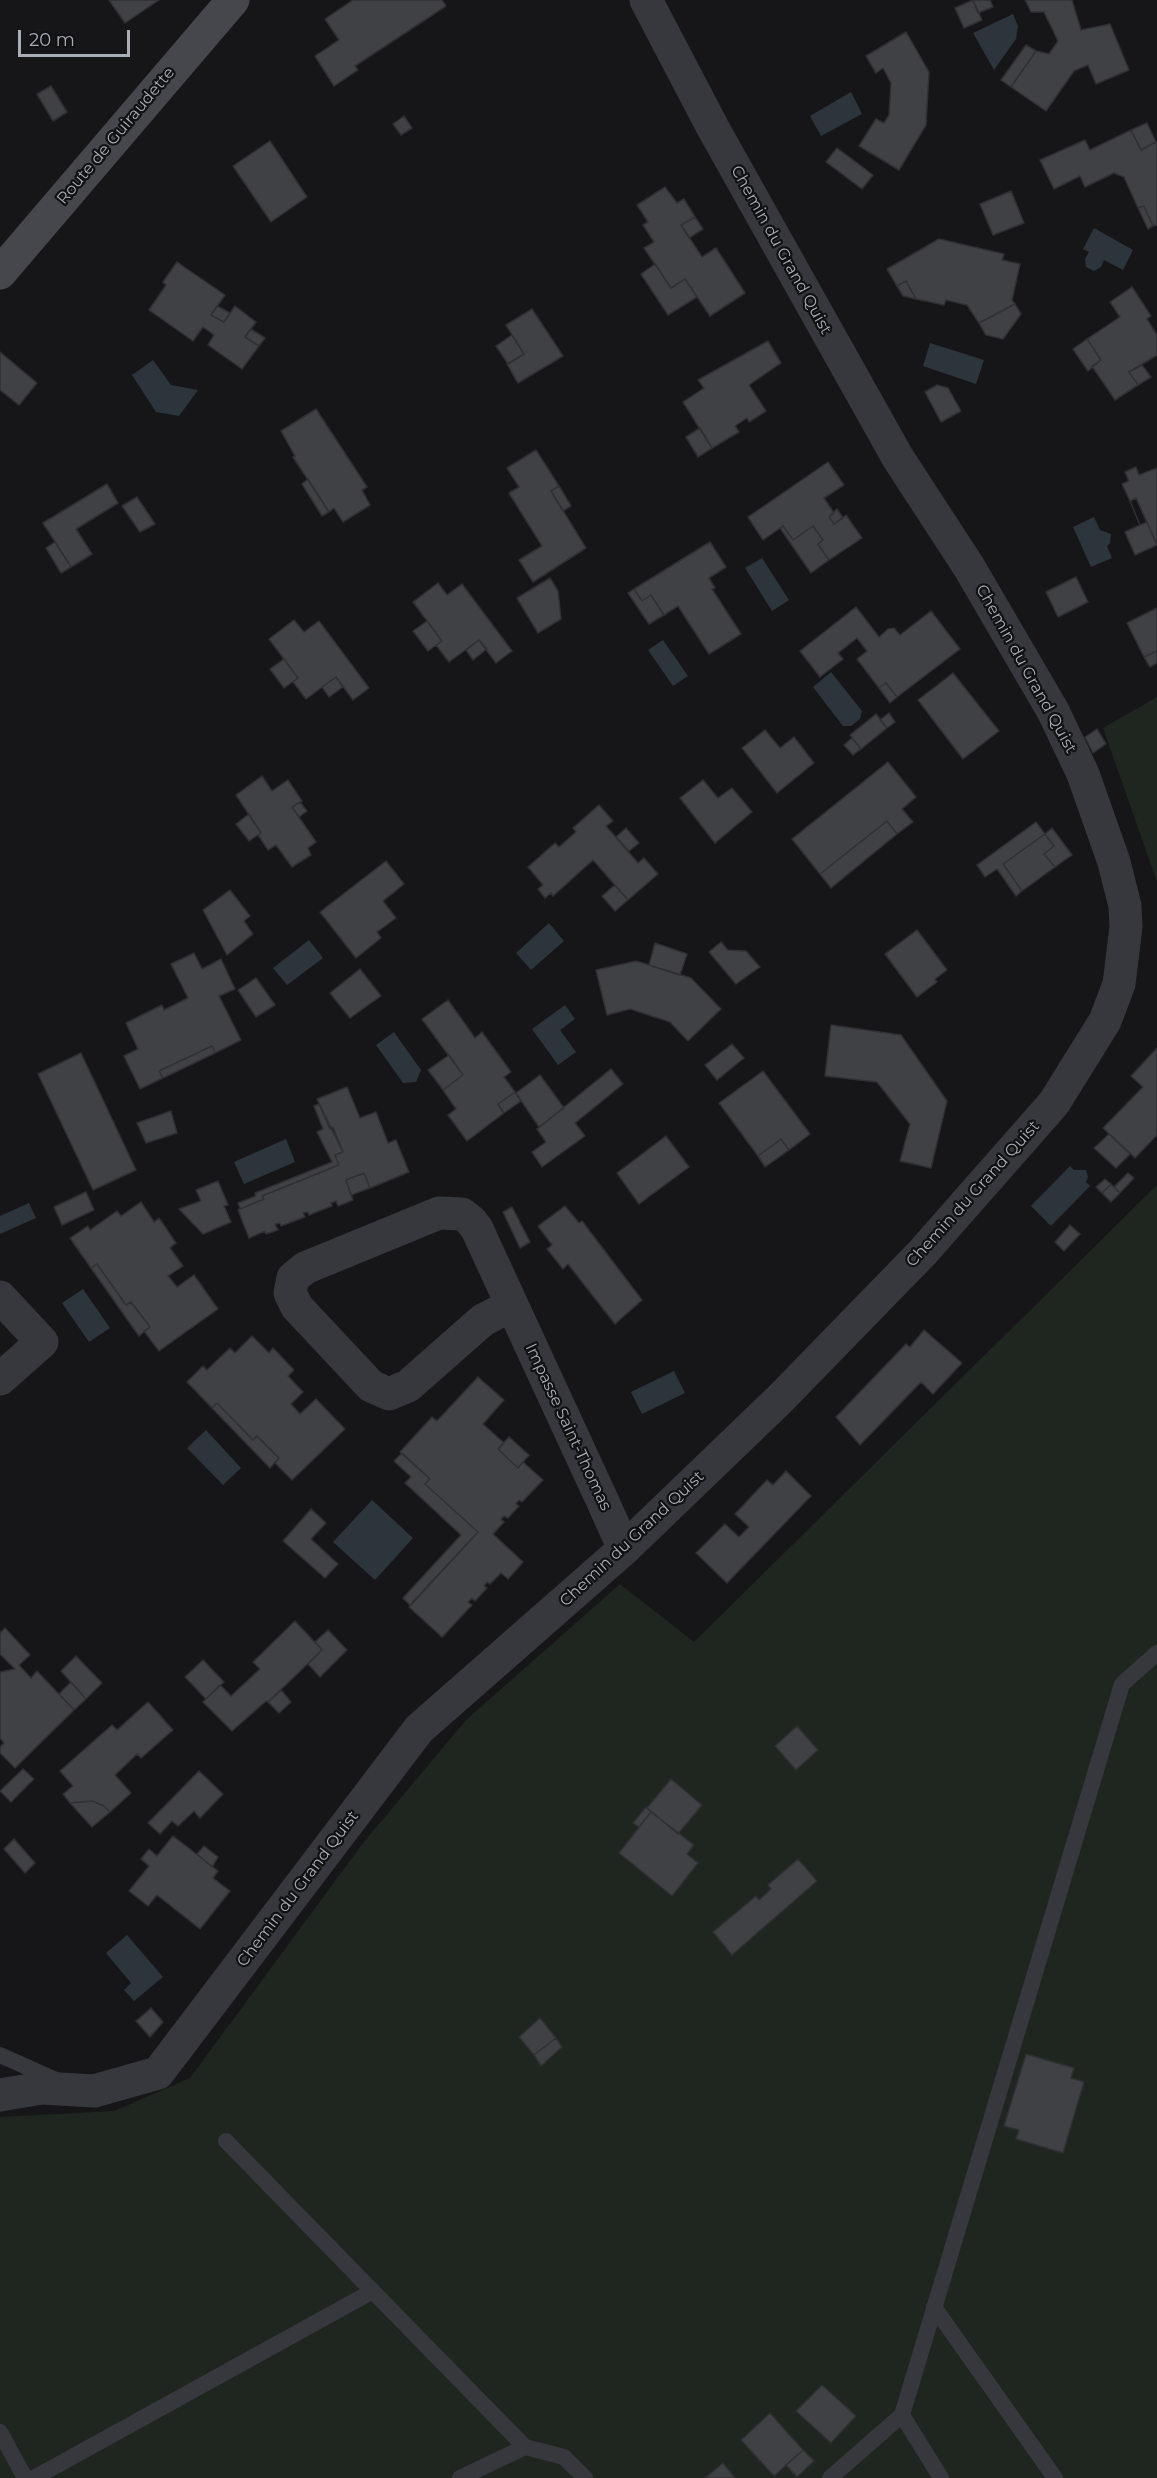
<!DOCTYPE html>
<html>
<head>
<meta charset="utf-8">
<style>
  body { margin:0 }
  #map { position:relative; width:1157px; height:2478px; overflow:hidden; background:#161618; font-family:Montserrat,sans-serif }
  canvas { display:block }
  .scale { position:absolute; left:18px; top:30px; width:112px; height:27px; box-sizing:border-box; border:3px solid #a8adb8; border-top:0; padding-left:8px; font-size:18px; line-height:21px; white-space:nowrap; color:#a8adb8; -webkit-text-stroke:4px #111113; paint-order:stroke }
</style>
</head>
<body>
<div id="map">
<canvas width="1157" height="2478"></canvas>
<div class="scale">20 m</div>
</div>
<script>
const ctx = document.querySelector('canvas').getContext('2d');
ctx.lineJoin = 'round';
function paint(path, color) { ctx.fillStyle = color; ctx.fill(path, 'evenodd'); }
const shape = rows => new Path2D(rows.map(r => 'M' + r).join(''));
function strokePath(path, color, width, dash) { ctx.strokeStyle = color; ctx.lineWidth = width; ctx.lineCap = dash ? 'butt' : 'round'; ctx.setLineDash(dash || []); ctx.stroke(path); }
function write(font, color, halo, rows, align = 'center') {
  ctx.font = font + ' Montserrat,sans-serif'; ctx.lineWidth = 4.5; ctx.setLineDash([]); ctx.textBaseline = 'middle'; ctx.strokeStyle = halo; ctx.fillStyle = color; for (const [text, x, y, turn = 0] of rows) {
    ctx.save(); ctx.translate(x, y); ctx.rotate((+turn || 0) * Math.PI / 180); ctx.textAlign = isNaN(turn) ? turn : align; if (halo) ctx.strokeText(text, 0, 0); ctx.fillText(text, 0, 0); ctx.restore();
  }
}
paint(shape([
  [1157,697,1157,882,1103,728],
  [1157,1185,1157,2478,0,2478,0,2117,114,2111,190,2078,363,1843,466,1720,620,1584,694,1642]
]), '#1e261f');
paint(shape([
  [1013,14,1018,26,1016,39,994,70,973,33],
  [851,92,862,114,821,136,810,116],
  [1094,228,1133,250,1123,270,1104,260,1101,267,1094,271,1086,267,1085,259,1089,252,1083,249],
  [930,343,984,360,976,384,923,366],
  [153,360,171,385,198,390,179,416,156,412,132,375],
  [1094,517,1100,530,1111,534,1110,543,1107,546,1112,558,1091,567,1073,527],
  [762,558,789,600,772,611,745,568],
  [663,640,688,676,673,686,648,650],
  [831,672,862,711,860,719,851,726,843,726,813,687],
  [549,923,564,941,531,970,516,953],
  [309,940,323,958,287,985,273,968],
  [565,1005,575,1019,560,1030,576,1052,558,1065,532,1029],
  [394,1032,421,1070,416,1082,403,1083,376,1045],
  [286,1139,295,1162,244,1184,234,1162],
  [1070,1166,1074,1170,1086,1170,1088,1177,1086,1182,1090,1186,1051,1226,1031,1206],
  [29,1203,36,1218,0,1234,0,1216],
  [83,1289,110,1328,89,1342,62,1303],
  [674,1371,685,1393,642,1414,631,1392],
  [206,1430,241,1468,223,1485,187,1448],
  [372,1500,413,1538,375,1580,333,1542],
  [127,1935,163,1977,134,2001,124,1990,131,1983,106,1953]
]), '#2c353c');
const building = shape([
  [109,0,159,0,125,23,109,0],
  [353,0,442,0,446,6,355,66,358,70,334,86,315,56,339,40,325,19,353,0],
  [973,0,982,20,964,28,955,8,973,0],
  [973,0,990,0,993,7,978,13,973,0],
  [1025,0,1072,0,1081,30,1110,24,1129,70,1096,84,1088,65,1074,71,1046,111,1011,87,1036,51,1049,54,1058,41,1044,12,1031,12,1025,0],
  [906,32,929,72,926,125,899,170,859,146,876,119,884,123,889,115,891,83,883,68,876,73,866,56,906,32],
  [1026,45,1036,51,1011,87,1001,80,1026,45],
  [51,86,67,112,53,121,37,94,51,86],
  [404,116,412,128,401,135,393,124,404,116],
  [1147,123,1156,142,1141,150,1131,130,1147,123],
  [1131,130,1141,150,1156,142,1157,144,1157,225,1153,226,1144,206,1138,208,1124,177,1114,173,1085,187,1080,176,1054,189,1040,160,1085,140,1090,150,1131,130],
  [270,141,307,197,271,222,233,166,270,141],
  [837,148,873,175,862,189,826,162,837,148],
  [665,187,677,203,684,199,695,217,681,225,702,257,716,248,745,293,710,316,685,279,671,288,644,248,654,242,643,225,648,222,637,205,665,187],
  [1011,191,1024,223,993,235,980,204,1011,191],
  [1144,206,1153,226,1148,229,1138,208,1144,206],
  [695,217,703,229,689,238,681,225,695,217],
  [939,239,1004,254,1002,260,1020,264,1012,300,1015,304,979,323,967,305,946,300,944,305,916,299,906,281,897,286,887,269,939,239],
  [177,262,225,295,211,315,224,322,235,306,256,322,245,337,259,346,242,369,208,345,214,335,203,327,193,341,149,310,166,285,163,282,177,262],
  [655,264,671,288,685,279,697,297,668,315,641,274,655,264],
  [906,281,916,299,903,296,897,286,906,281],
  [1132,287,1151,316,1147,319,1157,335,1157,355,1129,372,1138,385,1115,400,1092,366,1101,360,1087,339,1120,317,1110,302,1132,287],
  [1015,304,1021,314,1003,339,986,335,979,323,1015,304],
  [217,306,230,313,224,322,211,315,217,306],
  [532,309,563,356,518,383,507,364,524,354,506,325,532,309],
  [251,329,265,338,259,346,245,337,251,329],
  [512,335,524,354,508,364,496,346,512,335],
  [1087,339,1101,360,1088,371,1073,349,1087,339],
  [768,341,781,363,749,385,766,411,749,422,747,418,735,426,739,432,712,448,683,402,704,388,698,380,768,341],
  [0,352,37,383,19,405,0,390,0,352],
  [1142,365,1151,377,1138,385,1129,372,1142,365],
  [937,385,948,388,961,411,941,422,925,392,937,385],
  [316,409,367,487,362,490,370,505,343,522,334,508,329,512,293,457,295,456,281,431,316,409],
  [700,428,712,448,698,457,686,437,700,428],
  [536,450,559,486,551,491,586,548,533,582,519,560,542,546,509,493,519,487,507,468,536,450],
  [828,462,844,485,824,498,834,513,829,517,834,524,846,515,862,538,829,560,818,544,823,540,813,526,793,540,783,526,763,540,748,517,828,462],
  [1136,467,1139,475,1157,468,1157,545,1136,498,1130,501,1122,484,1129,481,1125,472,1136,467],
  [308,479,329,512,322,516,302,484,308,479],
  [107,484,118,503,76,529,92,554,71,567,43,523,107,484],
  [559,486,571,506,563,511,551,491,559,486],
  [137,497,155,524,140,532,122,506,137,497],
  [1136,498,1147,522,1140,525,1130,501,1136,498],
  [1136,498,1157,545,1135,555,1125,532,1140,525,1130,501,1136,498],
  [837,509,843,518,834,524,829,517,837,509],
  [783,526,793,540,813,526,823,540,818,544,829,560,811,573,780,528,783,526],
  [55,542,71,567,61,573,46,548,55,542],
  [710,542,726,567,709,578,715,588,712,589,741,634,709,654,678,606,664,615,651,595,642,601,634,589,710,542],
  [1076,577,1088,602,1058,617,1046,592,1076,577],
  [550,578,558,591,561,619,538,633,517,598,550,578],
  [438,583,447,595,462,584,512,651,496,663,479,640,449,662,436,645,442,641,413,602,438,583],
  [634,589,642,601,651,595,664,615,649,624,628,593,634,589],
  [856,607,879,637,888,629,894,628,900,635,931,611,960,649,897,697,886,683,879,688,857,659,867,651,857,638,838,653,843,659,820,677,800,651,856,607],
  [1157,608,1157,651,1144,657,1127,623,1157,608],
  [294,620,304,632,319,621,369,688,353,700,336,677,306,699,293,682,298,678,269,639,294,620],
  [427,621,442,641,428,651,413,631,427,621],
  [479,640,487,649,473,660,466,650,479,640],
  [1157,651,1157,663,1150,667,1144,657,1157,651],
  [284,659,298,678,284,688,270,669,284,659],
  [953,673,999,731,963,759,918,700,953,673],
  [336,677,343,687,329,697,322,687,336,677],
  [886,683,897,697,890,703,879,688,886,683],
  [889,713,895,722,887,728,880,720,889,713],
  [876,714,887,728,861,749,850,735,876,714],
  [1097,729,1106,744,1093,753,1085,737,1097,729],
  [765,730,780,748,794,737,814,763,777,793,742,748,765,730],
  [852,738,861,749,853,755,844,745,852,738],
  [888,762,916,797,902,809,913,822,897,834,887,821,820,874,792,839,888,762],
  [262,776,272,791,288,780,302,801,292,807,316,842,308,848,311,855,292,867,276,845,268,850,258,835,261,833,236,795,262,776],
  [703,780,718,798,732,788,752,812,715,843,680,798,703,780],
  [300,802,307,811,299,817,292,807,300,802],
  [599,805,613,821,606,826,638,863,644,858,658,874,628,900,593,860,553,896,551,893,545,898,538,889,543,885,528,867,555,843,559,847,576,832,573,828,599,805],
  [249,814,261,833,249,841,236,824,249,814],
  [887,821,897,834,831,888,820,874,887,821],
  [1036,822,1045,834,1003,864,1022,891,1016,896,997,869,985,877,977,865,1036,822],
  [626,828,639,843,629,851,616,837,626,828],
  [1052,828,1072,855,1055,867,1044,854,1054,846,1045,834,1052,828],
  [1045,834,1054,846,1044,854,1055,867,1022,891,1003,864,1045,834],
  [386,861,404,884,383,901,396,918,377,932,381,938,356,958,320,912,386,861],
  [615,885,628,900,615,911,602,896,615,885],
  [230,890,250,916,244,921,253,934,227,955,203,910,230,890],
  [917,930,947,970,935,979,937,982,917,997,885,954,917,930],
  [721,942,728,950,746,951,760,967,736,984,709,952,721,942],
  [655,943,687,954,680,975,649,965,655,943],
  [194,953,202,969,221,959,235,989,219,996,241,1040,215,1053,212,1046,159,1071,163,1078,140,1089,124,1056,138,1049,126,1023,162,1005,164,1010,188,998,171,964,194,953],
  [636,961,691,978,721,1009,688,1041,670,1022,630,1009,607,1015,596,970,636,961],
  [360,969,381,996,350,1018,330,993,360,969],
  [256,978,275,1005,256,1017,238,990,256,978],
  [448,1000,475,1038,482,1032,511,1072,504,1077,515,1092,498,1104,504,1113,467,1141,448,1115,456,1109,443,1090,463,1075,422,1019,448,1000],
  [831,1025,901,1035,947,1101,931,1168,900,1161,910,1124,877,1082,825,1076,831,1025],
  [732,1044,744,1058,717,1080,705,1065,732,1044],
  [212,1046,215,1053,163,1078,159,1071,212,1046],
  [1157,1048,1157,1135,1135,1158,1103,1128,1143,1087,1131,1076,1157,1048],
  [81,1053,136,1170,93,1190,38,1074,81,1053],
  [449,1055,463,1075,443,1090,428,1070,449,1055],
  [611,1069,623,1084,575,1123,585,1136,542,1167,532,1152,546,1142,537,1129,611,1069],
  [763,1071,810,1134,789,1150,781,1139,758,1156,719,1103,763,1071],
  [540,1075,564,1108,539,1127,516,1093,540,1075],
  [347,1087,360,1118,376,1112,388,1143,396,1140,409,1172,370,1188,364,1173,346,1180,353,1200,338,1206,336,1201,331,1203,332,1206,309,1215,308,1212,303,1213,305,1217,281,1226,280,1223,275,1224,278,1230,266,1234,265,1231,249,1238,238,1210,264,1199,262,1196,339,1165,335,1155,343,1152,317,1099,347,1087],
  [515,1092,521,1101,504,1113,498,1104,515,1092],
  [319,1104,330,1129,333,1127,343,1152,335,1155,339,1165,262,1196,264,1199,240,1209,238,1203,256,1196,255,1193,332,1162,317,1132,323,1129,314,1106,319,1104],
  [171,1111,177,1133,146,1143,137,1123,171,1111],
  [1109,1134,1130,1154,1116,1168,1094,1148,1109,1134],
  [666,1136,689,1167,639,1204,617,1173,666,1136],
  [781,1139,789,1150,765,1167,758,1156,781,1139],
  [364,1173,370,1188,351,1195,346,1180,364,1173],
  [1128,1173,1134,1178,1120,1193,1114,1187,1128,1173],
  [1105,1179,1111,1184,1102,1193,1096,1187,1105,1179],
  [218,1181,228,1205,224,1206,231,1222,203,1234,179,1209,201,1201,196,1190,218,1181],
  [1111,1184,1120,1193,1111,1202,1102,1193,1111,1184],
  [86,1192,94,1210,62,1225,54,1207,86,1192],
  [141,1202,154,1222,159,1218,176,1243,170,1248,183,1266,168,1276,177,1287,194,1275,218,1309,159,1351,144,1331,150,1327,131,1302,126,1305,97,1264,91,1268,70,1238,88,1226,90,1230,117,1211,121,1216,141,1202],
  [565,1206,579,1223,582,1221,642,1300,615,1324,568,1264,563,1269,547,1249,552,1245,538,1226,565,1206],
  [512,1207,530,1242,520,1248,503,1212,512,1207],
  [1070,1225,1080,1234,1064,1251,1055,1242,1070,1225],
  [97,1264,126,1305,131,1302,150,1327,139,1336,91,1268,97,1264],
  [924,1330,962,1363,933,1394,921,1382,860,1445,836,1417,906,1344,910,1347,924,1330],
  [252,1336,269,1353,273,1348,294,1370,288,1376,303,1392,291,1404,300,1414,316,1399,345,1429,292,1480,275,1463,279,1458,257,1436,253,1440,217,1403,212,1408,187,1382,203,1366,207,1370,230,1348,235,1353,252,1336],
  [478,1377,504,1400,483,1424,504,1443,498,1449,518,1468,523,1462,543,1480,522,1502,519,1500,516,1504,519,1506,508,1518,504,1516,501,1519,504,1522,493,1534,523,1562,508,1579,501,1573,490,1584,487,1582,484,1586,487,1588,475,1601,472,1598,468,1602,472,1605,442,1637,409,1607,478,1532,425,1484,430,1479,400,1452,432,1417,437,1421,478,1377],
  [217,1403,253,1440,257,1436,279,1458,270,1468,212,1408,217,1403],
  [509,1437,529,1455,518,1468,498,1449,509,1437],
  [402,1453,430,1479,425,1484,478,1532,410,1605,403,1598,461,1535,405,1483,411,1477,394,1461,402,1453],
  [786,1471,811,1496,727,1583,696,1553,725,1524,739,1537,749,1527,735,1514,767,1480,773,1485,786,1471],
  [311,1509,326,1523,311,1539,338,1564,325,1578,283,1541,311,1509],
  [295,1621,322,1650,268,1702,266,1701,232,1731,203,1702,220,1685,231,1696,260,1669,253,1662,295,1621],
  [5,1628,30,1655,19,1665,31,1678,37,1671,74,1710,15,1768,0,1753,0,1747,4,1743,0,1738,0,1672,15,1669,0,1654,0,1633,5,1628],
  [328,1630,347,1650,320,1677,308,1664,322,1650,315,1642,328,1630],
  [76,1656,102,1683,86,1699,61,1671,76,1656],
  [203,1660,224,1682,206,1699,185,1677,203,1660],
  [71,1682,86,1699,74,1710,59,1694,71,1682],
  [281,1690,291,1702,279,1713,268,1702,281,1690],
  [148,1702,173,1730,141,1758,137,1754,115,1775,131,1793,110,1812,104,1806,92,1801,70,1803,63,1794,73,1786,60,1771,112,1725,117,1730,148,1702],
  [797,1726,818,1750,796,1770,775,1746,797,1726],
  [23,1769,34,1779,11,1802,0,1791,23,1769],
  [199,1771,223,1794,200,1818,194,1811,178,1826,172,1821,160,1834,148,1823,199,1771],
  [671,1779,702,1805,678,1834,647,1808,671,1779],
  [92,1801,104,1806,110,1812,92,1827,70,1803,92,1801],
  [646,1807,651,1812,639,1827,633,1823,646,1807],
  [651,1812,694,1845,687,1854,698,1863,672,1896,619,1853,651,1812],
  [173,1836,218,1871,213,1878,230,1891,200,1929,157,1895,148,1906,129,1891,149,1866,141,1859,149,1849,157,1856,173,1836],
  [14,1839,35,1863,25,1873,4,1849,14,1839],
  [204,1846,218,1857,212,1867,197,1854,204,1846],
  [798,1859,817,1881,732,1955,713,1932,756,1896,759,1900,771,1889,768,1885,798,1859],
  [151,2008,163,2022,150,2037,136,2021,151,2008],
  [540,2018,556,2038,534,2055,519,2037,540,2018],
  [556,2038,562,2047,541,2066,534,2055,556,2038],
  [1026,2054,1074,2068,1071,2078,1084,2082,1063,2153,1016,2139,1019,2130,1004,2126,1026,2054],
  [822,2385,856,2416,831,2443,796,2411,822,2385],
  [770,2413,803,2450,774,2476,741,2440,770,2413],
  [803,2450,814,2461,797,2477,786,2465,803,2450],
  [723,2463,735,2478,705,2478,723,2463]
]);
paint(building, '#404145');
strokePath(building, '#303034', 1.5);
strokePath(shape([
  [0,2055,56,2080],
  [226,2141,525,2447],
  [934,2307,1055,2478],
  [902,2415,941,2478],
  [0,2432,25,2478],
  [34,2478,373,2291],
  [460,2478,525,2447,564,2457,585,2478],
  [830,2478,902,2415,1122,1684,1157,1653]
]), '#37383d', 16);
strokePath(shape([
  [0,1297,42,1342,0,1379],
  [512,1305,483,1320,408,1386,389,1394,371,1386,297,1307,290,1293,293,1278,305,1268,439,1213,462,1214,471,1221,477,1229,512,1305,603,1502,624,1549],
  [0,2095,42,2088,94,2091,158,2073,419,1729,624,1549,780,1399,923,1252,1054,1103,1105,1021,1119,984,1126,927,1125,906,1114,862,1083,774,1053,711,969,567,898,458,713,128,646,0]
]), '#37383d', 33);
strokePath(shape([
  [0,273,233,0]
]), '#45474d', 33);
write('16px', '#a8adb8', '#111113', [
  ["Route de Guiraudette",116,136,-50],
  ["Chemin du Grand Quist",781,250,61],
  ["Chemin du Grand Quist",1026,669,61],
  ["Chemin du Grand Quist",973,1194,-48],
  ["Impasse Saint-Thomas",568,1427,65],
  ["Chemin du Grand Quist",632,1539,-43],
  ["Chemin du Grand Quist",298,1889,-53]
]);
</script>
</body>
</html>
